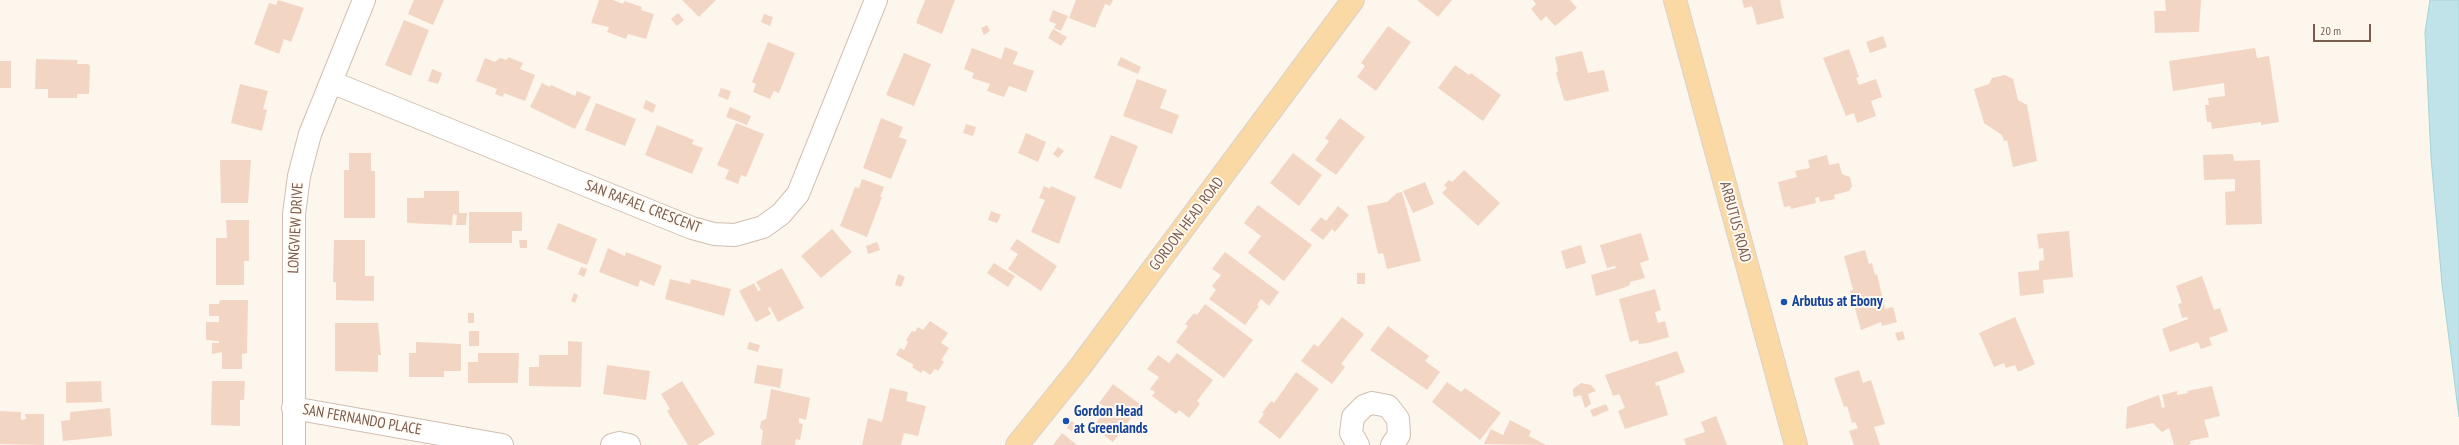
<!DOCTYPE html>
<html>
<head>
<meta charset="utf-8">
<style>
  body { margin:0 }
  #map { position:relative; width:2459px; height:445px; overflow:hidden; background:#fdf6ec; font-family:"PT Sans Narrow",sans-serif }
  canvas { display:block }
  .scale { position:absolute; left:2313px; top:24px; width:58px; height:18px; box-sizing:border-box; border:2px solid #7a5c4d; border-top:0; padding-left:5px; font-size:12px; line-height:14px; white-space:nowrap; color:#7a5c4d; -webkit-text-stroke:3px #fffaf3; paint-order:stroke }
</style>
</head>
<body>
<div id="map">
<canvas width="2459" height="445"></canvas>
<div class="scale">20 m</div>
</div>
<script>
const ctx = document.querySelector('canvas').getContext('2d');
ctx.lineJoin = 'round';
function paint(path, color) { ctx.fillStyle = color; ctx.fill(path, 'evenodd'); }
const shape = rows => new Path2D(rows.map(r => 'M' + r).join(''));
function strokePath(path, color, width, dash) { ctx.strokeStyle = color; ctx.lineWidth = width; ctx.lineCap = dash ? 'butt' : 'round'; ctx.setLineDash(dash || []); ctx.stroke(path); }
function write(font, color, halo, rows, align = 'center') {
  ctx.font = font + ' "PT Sans Narrow",sans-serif'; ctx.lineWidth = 4; ctx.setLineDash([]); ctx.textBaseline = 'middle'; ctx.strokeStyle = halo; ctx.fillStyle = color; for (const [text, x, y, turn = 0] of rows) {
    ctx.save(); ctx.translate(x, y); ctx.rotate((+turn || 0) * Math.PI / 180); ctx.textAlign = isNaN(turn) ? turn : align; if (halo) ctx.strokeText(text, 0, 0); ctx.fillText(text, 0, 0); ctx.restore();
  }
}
const water = shape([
  [2430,0,2459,0,2459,417,2442,284,2431,157,2425,32,2430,0]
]);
paint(water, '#bfe3e8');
strokePath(water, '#a5d3da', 1);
paint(shape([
  [278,0,304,8,291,42,284,39,279,54,254,44,269,3,276,5],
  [414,0,444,0,433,25,408,14],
  [599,0,613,0,623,4,624,1,642,7,641,10,654,14,646,39,628,34,626,39,607,32,609,27,591,23],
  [682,0,716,0,699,17],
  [925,0,955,0,942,34,916,23],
  [1076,0,1113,0,1110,6,1105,4,1095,28,1069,18],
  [1417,0,1452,0,1438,17],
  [1533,0,1570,0,1577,8,1555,26,1546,16,1541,21,1531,9,1536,4],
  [1742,0,1780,0,1784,18,1757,25,1752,6,1744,8],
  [2165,0,2201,0,2199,32,2155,33,2154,11,2166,11],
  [1053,10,1068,16,1061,31,1054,28,1056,24,1049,21],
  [678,13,684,20,677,26,671,19],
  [764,14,773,17,770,26,761,22],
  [404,20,429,30,411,76,385,65],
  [987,25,990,31,984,35,981,28],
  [1388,26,1411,42,1376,91,1357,77,1365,66,1361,63],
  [1053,29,1067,37,1061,46,1048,38],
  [1883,36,1887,47,1870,53,1866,42],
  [768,42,795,53,779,93,774,91,770,99,753,92,756,84,752,82],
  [1005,47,1018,52,1013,64,1034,71,1026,92,1009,86,1004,97,987,91,990,84,972,78,974,73,964,69,972,48,1001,59],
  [2255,48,2257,58,2269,56,2279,122,2261,125,2261,122,2212,129,2211,122,2207,122,2205,105,2209,105,2208,98,2225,96,2224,83,2173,91,2169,61],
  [1849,49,1859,77,1856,78,1859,85,1876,79,1882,97,1871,101,1876,116,1857,123,1854,113,1846,116,1823,58],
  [1582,51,1588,73,1604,70,1609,91,1567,101,1564,100,1556,73,1558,71,1555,57],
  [904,53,931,64,914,106,886,95],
  [508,57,523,63,520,69,535,75,525,101,504,93,503,97,495,94,497,89,476,81,485,58,495,62,500,58,507,60],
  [1121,57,1141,67,1138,74,1117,65],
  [36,59,78,60,77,64,88,64,90,66,89,94,77,94,77,98,48,98,48,89,35,89],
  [0,61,11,61,11,88,0,88],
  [1455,65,1469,75,1471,73,1501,95,1483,121,1438,88],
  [432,69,442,73,438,84,428,81],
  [2005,75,2013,79,2018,100,2027,105,2037,161,2013,167,2007,140,2004,141,2002,135,1984,123,1974,89,1989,84,1992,78],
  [1137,79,1167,90,1160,108,1179,115,1172,134,1123,116],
  [542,83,550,87,551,85,575,96,577,91,591,97,575,129,530,107],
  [240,84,268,91,263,109,267,110,262,131,231,123],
  [721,88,731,91,728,100,718,96],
  [646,100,656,105,653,113,643,108],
  [596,103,636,119,625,146,585,130],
  [730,107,751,116,747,125,726,117],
  [881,118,903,127,899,137,907,140,891,179,863,168],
  [1340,118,1365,137,1336,175,1315,160,1329,141,1325,138],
  [736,123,764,134,746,177,741,175,738,184,725,179,729,170,717,165],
  [966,124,976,127,973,136,963,133],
  [657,125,694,140,692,144,703,148,692,174,645,155],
  [1026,133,1046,142,1038,162,1018,153],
  [1111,135,1138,146,1121,189,1094,178],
  [1058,147,1064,151,1058,158,1053,154],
  [349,153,371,153,371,171,375,171,375,218,344,218,344,170,349,170],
  [1293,153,1322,175,1299,206,1270,183],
  [2233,154,2234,161,2260,160,2262,224,2226,225,2225,192,2235,191,2235,179,2204,180,2203,155],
  [1827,155,1829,165,1839,163,1842,174,1850,177,1852,186,1849,191,1834,195,1835,199,1820,202,1819,197,1815,198,1816,203,1791,209,1790,206,1784,207,1778,182,1797,177,1795,171,1810,168,1808,160],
  [220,160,251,160,248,203,221,203],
  [1464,170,1500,203,1478,226,1442,193,1447,188,1444,185,1449,180,1452,182],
  [862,179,884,187,880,197,882,197,867,237,840,226,855,187,859,188],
  [1425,182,1434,204,1413,213,1403,191],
  [1044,186,1050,189,1051,186,1076,197,1059,244,1031,232,1045,200,1039,198],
  [424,191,459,191,459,213,467,213,466,225,456,225,457,215,453,214,452,225,407,223,407,198,424,198],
  [1402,192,1421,261,1387,269,1383,253,1378,254,1367,206,1387,202,1397,193],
  [1258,205,1312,245,1284,281,1248,253,1261,236,1244,223],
  [1338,206,1349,215,1335,232,1332,229,1323,240,1310,230,1321,217,1326,221],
  [991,211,1001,215,997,223,988,220],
  [469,212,522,212,522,231,512,231,512,243,469,243],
  [226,220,249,220,249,261,244,261,244,285,216,285,216,238,227,238],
  [558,223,597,239,587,265,547,249],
  [832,229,852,252,821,278,801,256],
  [2069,231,2073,277,2043,280,2044,293,2020,296,2018,272,2039,270,2039,261,2044,260,2043,248,2039,249,2037,234],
  [1641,233,1649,260,1640,263,1645,278,1630,282,1630,285,1623,288,1596,296,1591,275,1616,268,1615,266,1607,268,1600,245],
  [1017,239,1057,266,1041,291,1008,269,1018,254,1010,249],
  [334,240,365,240,365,276,374,276,374,301,336,300,336,282,333,282],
  [519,240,527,240,527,248,520,248],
  [877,242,880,250,868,254,866,246],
  [1581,245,1586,263,1566,269,1561,251],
  [608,248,625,256,626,252,662,266,654,286,640,280,638,287,599,272],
  [1865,250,1869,264,1872,263,1875,275,1877,274,1885,309,1893,307,1897,322,1882,326,1881,322,1861,330,1850,291,1853,290,1844,256],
  [1225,252,1279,292,1269,306,1261,299,1257,305,1259,306,1245,325,1209,299,1216,290,1212,286,1221,275,1212,269],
  [994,263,1015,276,1008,287,987,273],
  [581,267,587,269,584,277,578,274],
  [782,268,804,308,778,322,770,307,768,308,771,314,756,322,739,291,754,283,758,291,761,290,756,282],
  [1357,273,1365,273,1365,284,1357,284],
  [898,274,905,277,901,287,895,285],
  [2202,276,2214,310,2220,308,2228,331,2209,338,2212,345,2201,349,2198,342,2170,352,2162,329,2188,319,2187,317,2182,318,2178,304,2182,303,2176,286],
  [670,279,690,284,691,279,731,289,724,316,665,299],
  [1655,289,1661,310,1655,312,1658,323,1665,321,1669,337,1648,343,1639,344,1638,340,1630,342,1619,299],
  [574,293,578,295,575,303,571,301],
  [220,300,248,300,247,353,242,354,242,369,222,369,222,352,212,354,212,343,219,343,219,341,206,340,206,322,219,322,219,316,209,316,209,304,219,304],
  [1205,304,1253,340,1224,378,1176,342,1188,326,1185,324,1194,313,1197,315],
  [468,313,474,313,474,323,468,323],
  [1342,317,1364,334,1341,364,1345,367,1332,384,1301,361,1314,344,1318,347],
  [2015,317,2035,364,2018,372,2015,365,2006,368,2004,363,1994,367,1979,333],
  [930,321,948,333,941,343,949,348,941,360,944,362,938,371,935,369,930,375,923,370,921,373,912,367,914,365,896,355,900,348,904,350,908,342,906,340,912,331,915,332,918,327,923,330],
  [335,323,378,323,381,355,378,355,378,372,335,371],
  [1388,326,1429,356,1425,361,1440,372,1427,390,1370,350],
  [469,331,479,331,479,346,469,346],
  [1903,331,1905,339,1898,341,1895,333],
  [568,341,582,342,581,387,529,386,529,367,539,367,539,355,568,355],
  [416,342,461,344,461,371,444,371,444,377,409,377,409,353,416,353],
  [749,342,760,345,758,352,747,349],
  [1677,351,1685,372,1655,383,1656,386,1659,385,1668,415,1625,429,1618,411,1625,408,1620,396,1619,394,1613,396,1605,375],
  [478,353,519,353,518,383,468,383,468,362,478,362],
  [1177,353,1213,380,1197,401,1200,404,1189,418,1179,410,1176,414,1152,396,1155,392,1150,389,1159,377,1147,369,1158,355,1169,363],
  [607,365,650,371,646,400,603,394],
  [757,365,783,369,780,388,754,383],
  [1859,370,1863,383,1871,380,1885,424,1874,427,1880,445,1854,445,1849,431,1858,428,1855,422,1852,423,1847,406,1844,407,1834,378],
  [1296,372,1319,389,1280,439,1258,422,1264,414,1262,413,1271,401,1274,403],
  [101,381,102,402,66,403,66,382],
  [212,381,245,381,244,400,240,400,240,426,211,425],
  [682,381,715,434,697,445,688,445,667,411,670,409,661,394],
  [1447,382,1461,392,1465,388,1501,413,1480,440,1432,402],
  [1581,383,1591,385,1596,391,1588,394,1591,404,1585,408,1581,395,1574,397,1573,394,1573,389],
  [1113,384,1141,405,1113,442,1093,427,1107,408,1099,403],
  [2212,386,2220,416,2204,420,2209,437,2190,441,2191,444,2187,445,2174,445,2169,428,2162,432,2153,423,2126,429,2127,407,2159,395,2162,408,2165,407,2162,395,2177,391,2177,395,2188,393,2187,391],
  [890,388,908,392,906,401,926,406,918,436,904,433,901,445,862,445,868,418,882,422],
  [771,389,810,398,806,420,799,418,799,423,803,424,800,440,796,439,795,445,761,445,763,431,760,428,761,421,766,419],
  [1606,404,1609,410,1593,417,1590,410],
  [110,408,112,436,63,441,61,421,70,420,70,412],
  [0,411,21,412,21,420,26,419,25,414,44,414,44,445,0,444],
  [1716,416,1727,445,1686,445,1684,439,1705,432,1701,422],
  [1510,420,1531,431,1529,436,1546,445,1484,444,1491,429,1503,435],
  [1071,421,1081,427,1076,434,1067,428],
  [1062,433,1077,445,1053,445]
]), '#f3d5c3');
const minor = shape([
  [331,82,692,228,714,234,735,235,763,227,781,214,798,194,876,0],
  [293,408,502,445],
  [294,445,294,214,299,176,310,134,364,0],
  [612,445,619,443,629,445],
  [1358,445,1351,433,1353,417,1364,406,1372,403,1388,406,1398,419,1399,435,1392,445]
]);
const major = shape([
  [1675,0,1796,445],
  [1017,445,1080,367,1353,0]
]);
strokePath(minor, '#d1beb0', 24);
strokePath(major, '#dad1cd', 24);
strokePath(minor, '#fff', 22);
strokePath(major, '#fbd9a5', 22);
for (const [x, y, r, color] of [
  [1784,302,4,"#1a4fb4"],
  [1066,421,4,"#1a4fb4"]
]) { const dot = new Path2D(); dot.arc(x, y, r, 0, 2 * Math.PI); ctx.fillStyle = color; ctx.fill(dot); strokePath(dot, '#fffaf3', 1.5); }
write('15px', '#7a5c4d', '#fffaf3', [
  ["SAN RAFAEL CRESCENT",643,207,21],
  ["ARBUTUS ROAD",1735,222,75],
  ["GORDON HEAD ROAD",1187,224,-53],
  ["LONGVIEW DRIVE",296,228,-87],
  ["SAN FERNANDO PLACE",362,420,10]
]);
write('bold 15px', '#164399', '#fffaf3', [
  ["Arbutus at Ebony",1792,302],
  ["Gordon Head",1074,412],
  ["at Greenlands",1074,429]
], 'left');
</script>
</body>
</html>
